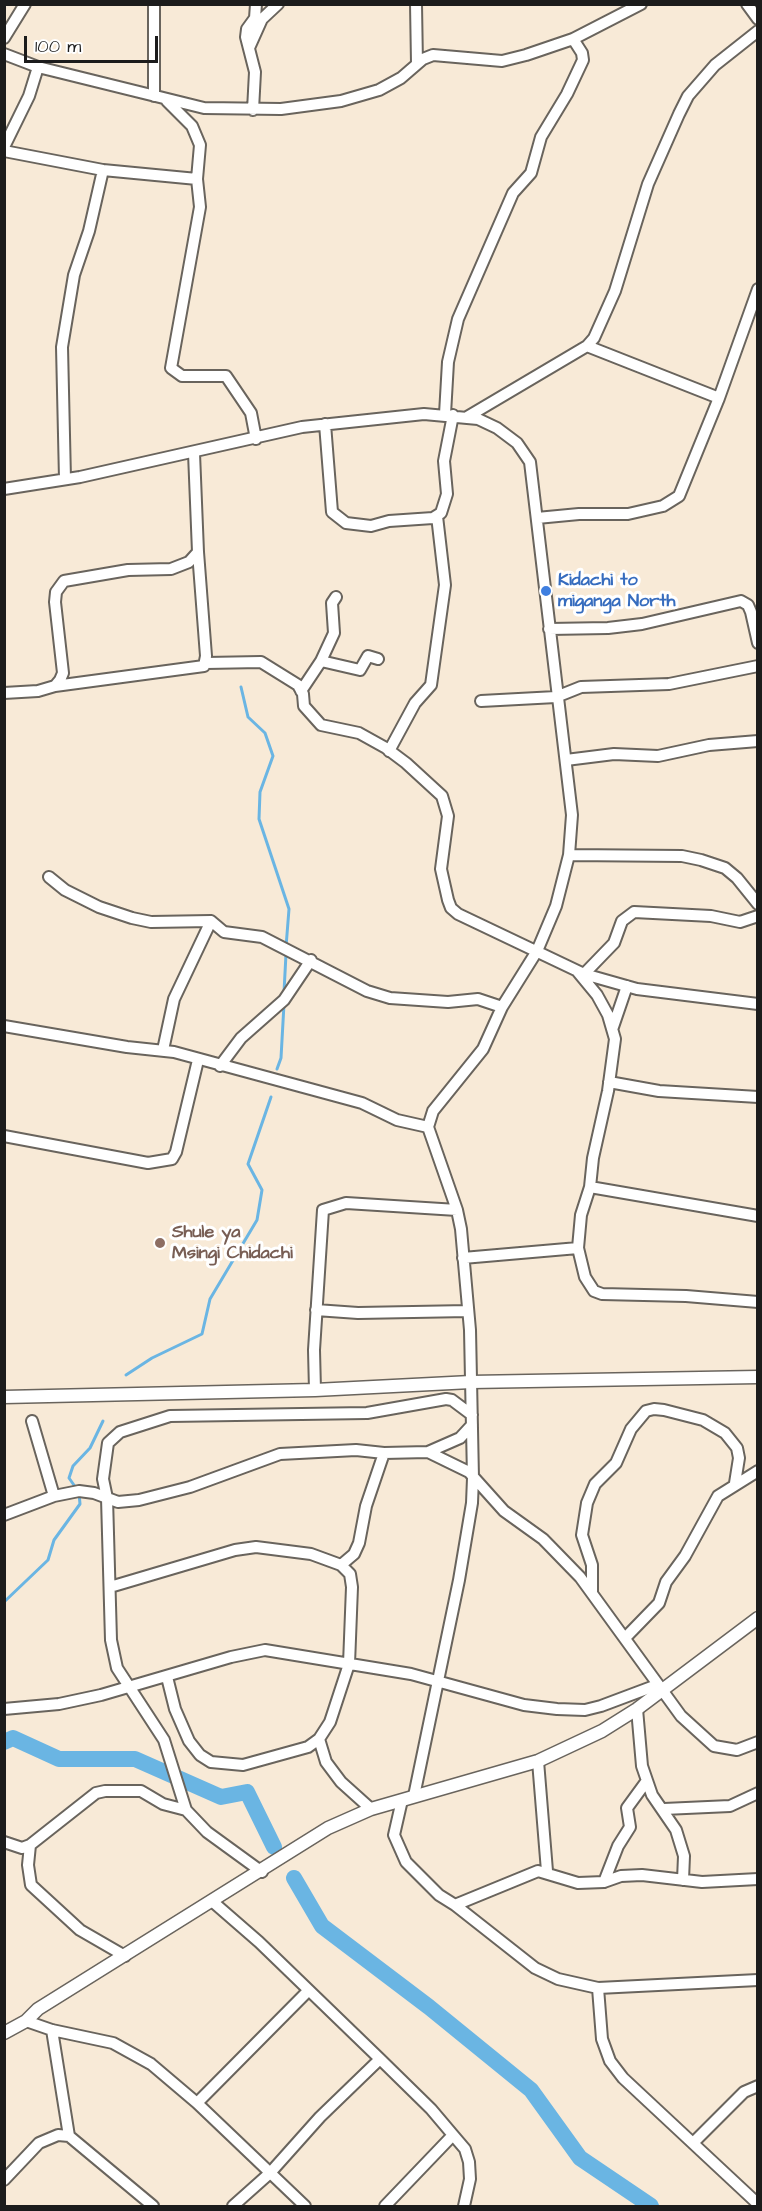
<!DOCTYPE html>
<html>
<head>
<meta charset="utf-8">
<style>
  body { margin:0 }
  #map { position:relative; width:762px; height:2211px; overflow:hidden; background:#f8ead7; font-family:"Architects Daughter",sans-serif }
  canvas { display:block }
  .frame { position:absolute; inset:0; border:6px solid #1c1c1c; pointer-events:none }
  .scale { position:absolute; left:24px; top:36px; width:134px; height:27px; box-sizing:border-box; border:3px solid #1c1c1c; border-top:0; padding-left:8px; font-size:18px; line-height:21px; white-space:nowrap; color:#1c1c1c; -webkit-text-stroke:4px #fff; paint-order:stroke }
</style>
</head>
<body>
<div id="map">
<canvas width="762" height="2211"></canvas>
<div class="frame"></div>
<div class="scale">100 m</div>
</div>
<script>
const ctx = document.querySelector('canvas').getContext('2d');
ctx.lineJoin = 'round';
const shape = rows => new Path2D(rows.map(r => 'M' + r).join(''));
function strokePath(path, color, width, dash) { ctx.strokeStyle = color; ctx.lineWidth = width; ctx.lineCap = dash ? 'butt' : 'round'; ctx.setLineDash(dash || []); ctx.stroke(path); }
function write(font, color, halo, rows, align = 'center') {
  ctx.font = font + ' "Architects Daughter",sans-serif'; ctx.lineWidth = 6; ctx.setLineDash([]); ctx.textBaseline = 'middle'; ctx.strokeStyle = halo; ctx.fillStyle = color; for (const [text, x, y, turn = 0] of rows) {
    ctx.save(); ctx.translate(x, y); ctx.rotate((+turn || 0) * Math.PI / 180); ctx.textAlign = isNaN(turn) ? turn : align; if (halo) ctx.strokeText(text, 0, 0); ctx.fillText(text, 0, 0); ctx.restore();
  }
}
strokePath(shape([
  [241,687,248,717,265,733,273,756,260,792,259,819,289,909,286,947],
  [284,992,286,954],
  [277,1069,281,1058,284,1004],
  [126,1375,152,1358,202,1334,210,1299,257,1220,262,1190,248,1164,271,1097],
  [76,1488,69,1478,73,1466,90,1448,103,1421],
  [4,1602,48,1560,54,1540,80,1504,79,1493]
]), '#6ab5e3', 3);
strokePath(shape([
  [4,1742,13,1738,59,1759,135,1759,221,1797,247,1792,274,1847],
  [294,1878,322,1926,429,2007,531,2090,580,2158,651,2206]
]), '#6ab5e3', 16);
const minor = shape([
  [154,4,154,96],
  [416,4,417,64],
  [747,4,758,19],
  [4,38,25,4],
  [249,48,262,19,278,4],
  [4,54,38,67,204,108,281,109,341,101,379,90,401,78,423,59,433,55,502,61,526,55,573,39,641,4],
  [167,101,192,126,200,145,197,179,200,207,171,368,182,376,226,376,251,413,256,439],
  [253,110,255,72,246,37,247,29,255,18,256,4],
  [4,147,29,96,38,67],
  [4,151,103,170,197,179],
  [587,346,719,398],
  [445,414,448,362,458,319,513,193,531,173,541,137,567,94,583,60,582,53,573,39],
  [467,417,587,346,594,338,615,291,648,184,679,114,688,96,715,65,758,31],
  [325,424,332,512,346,523,371,526,389,521,433,518,441,513,447,494,444,461,453,415],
  [65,479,62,347,74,275,89,231,103,170],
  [4,489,80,477,302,427,424,414,478,419,497,428,517,443,530,462,572,815,569,855,556,906,537,951,502,1007,483,1049,433,1111,428,1127,457,1210,461,1229,470,1330,473,1478,472,1503,459,1580,414,1796],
  [537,518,579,514,628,514,663,506,679,496,719,398,758,289],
  [549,629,608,628,642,624,741,601,748,605,751,612,758,643],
  [321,661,360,670,368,656,378,659],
  [206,663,261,662,298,685,303,694,304,706,321,725,359,733,386,748,406,763,442,796,448,816,441,869,448,900,451,908,458,914,584,974,637,989,758,1004],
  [55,686,204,666,206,656,198,552],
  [301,691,321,661,334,633,332,603,336,597],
  [4,693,38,691,55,686,60,680,63,673,55,602,56,592,64,581,128,570,171,569,189,562,198,552,194,453],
  [481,701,556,697,581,687,669,684,758,666],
  [389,751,415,703,431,685,445,585,437,516],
  [566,760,614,754,658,756,709,745,758,741],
  [569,855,682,856,701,860,725,868,737,878,758,904],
  [49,877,65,890,99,907,132,918,151,922,211,921,224,932,262,937,367,991,390,998,448,1002,478,999,502,1007],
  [578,972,597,995,608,1015,615,1039,608,1091,593,1158,590,1187,581,1215,578,1248,585,1277,594,1291,602,1294,686,1296,758,1302],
  [584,974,614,943,622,921,634,912,711,916,740,922,758,916],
  [4,1026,127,1047,174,1052,362,1103,397,1120,428,1127],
  [613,1027,627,986],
  [163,1050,174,999,211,921],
  [220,1066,241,1038,284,1000,311,960],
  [609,1082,659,1091,758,1097],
  [4,1136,148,1163,172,1159,176,1152,198,1060],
  [590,1187,758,1216],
  [463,1258,578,1248],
  [316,1310,358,1313,468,1311],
  [315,1390,314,1350,323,1210,346,1203,457,1210],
  [32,1421,54,1496],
  [428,1452,469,1472,504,1511,543,1539,580,1577,681,1716,714,1746,737,1750,758,1742],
  [4,1515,54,1496,79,1491,94,1493,118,1502,139,1500,190,1487,280,1454,356,1450,384,1453,428,1452,460,1438,472,1425],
  [341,1565,354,1554,359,1543,366,1506,384,1453],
  [110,1587,235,1550,256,1547,311,1554,341,1565,350,1574,352,1587,349,1664,330,1722,319,1739,308,1747,243,1765,211,1762,200,1755,189,1741,175,1709,167,1677],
  [592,1593,592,1565,582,1535,587,1503,595,1484,616,1463,631,1429,646,1411,654,1409,664,1410,703,1420,725,1433,737,1448,739,1458,735,1483],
  [626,1637,659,1603,666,1582,685,1556,718,1496,758,1471],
  [4,1709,59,1704,101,1695,231,1657,265,1650,411,1674,524,1705,557,1709,585,1710,601,1706,657,1685],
  [637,1709,642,1766,652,1795,676,1830,684,1856,683,1880],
  [319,1739,326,1762,341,1782,371,1809],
  [538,1761,547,1871],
  [402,1800,394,1835,406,1862,439,1895,455,1905,535,1968,558,1979,598,1988,758,1980],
  [664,1809,730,1806,758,1793],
  [4,1842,22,1848,30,1845,96,1793,105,1791,141,1791,163,1804,186,1810],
  [30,1845,28,1865,31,1885,80,1930,125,1956],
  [262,1872,207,1832,186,1810,164,1740,117,1668,111,1640,107,1498,103,1479,108,1443,120,1432,170,1416,367,1413,446,1399,452,1400,472,1415],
  [604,1882,618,1846,630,1827,627,1808,646,1782],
  [213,1902,259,1942,380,2059,431,2109,453,2135,465,2149,469,2162,470,2179,464,2206],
  [455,1905,538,1871,578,1883,604,1882,621,1876,642,1875,702,1882,758,1879],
  [598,1988,602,2039,610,2061,623,2078,758,2204],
  [26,2021,52,2030,113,2043,151,2064,197,2103,305,2206],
  [52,2030,69,2136],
  [197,2103,308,1991],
  [693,2143,744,2092,758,2086],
  [4,2180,39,2143,58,2135,69,2136,153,2206],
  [233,2206,270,2173,320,2117,380,2059],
  [385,2206,453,2135]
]);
const tertiary = shape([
  [4,1397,315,1390,471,1382,758,1377],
  [4,2033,26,2021,38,2009,328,1828,371,1809,538,1761,602,1731,637,1709,758,1618]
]);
strokePath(minor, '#69645d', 14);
strokePath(tertiary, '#69645d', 15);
strokePath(minor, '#fff', 10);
strokePath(tertiary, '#fff', 12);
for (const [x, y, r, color] of [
  [546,591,6,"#3f7fe0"],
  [160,1243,6,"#8d6e63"]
]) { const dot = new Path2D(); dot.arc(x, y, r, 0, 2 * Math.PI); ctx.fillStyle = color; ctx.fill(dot); strokePath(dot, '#fff', 2); }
write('bold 18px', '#366cbe', '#fff', [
  ["Kidachi to",558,581],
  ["miganga North",558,602]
], 'left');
write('bold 18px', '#785e54', '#fff', [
  ["Shule ya",172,1233],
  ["Msingi Chidachi",172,1254]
], 'left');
</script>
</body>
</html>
